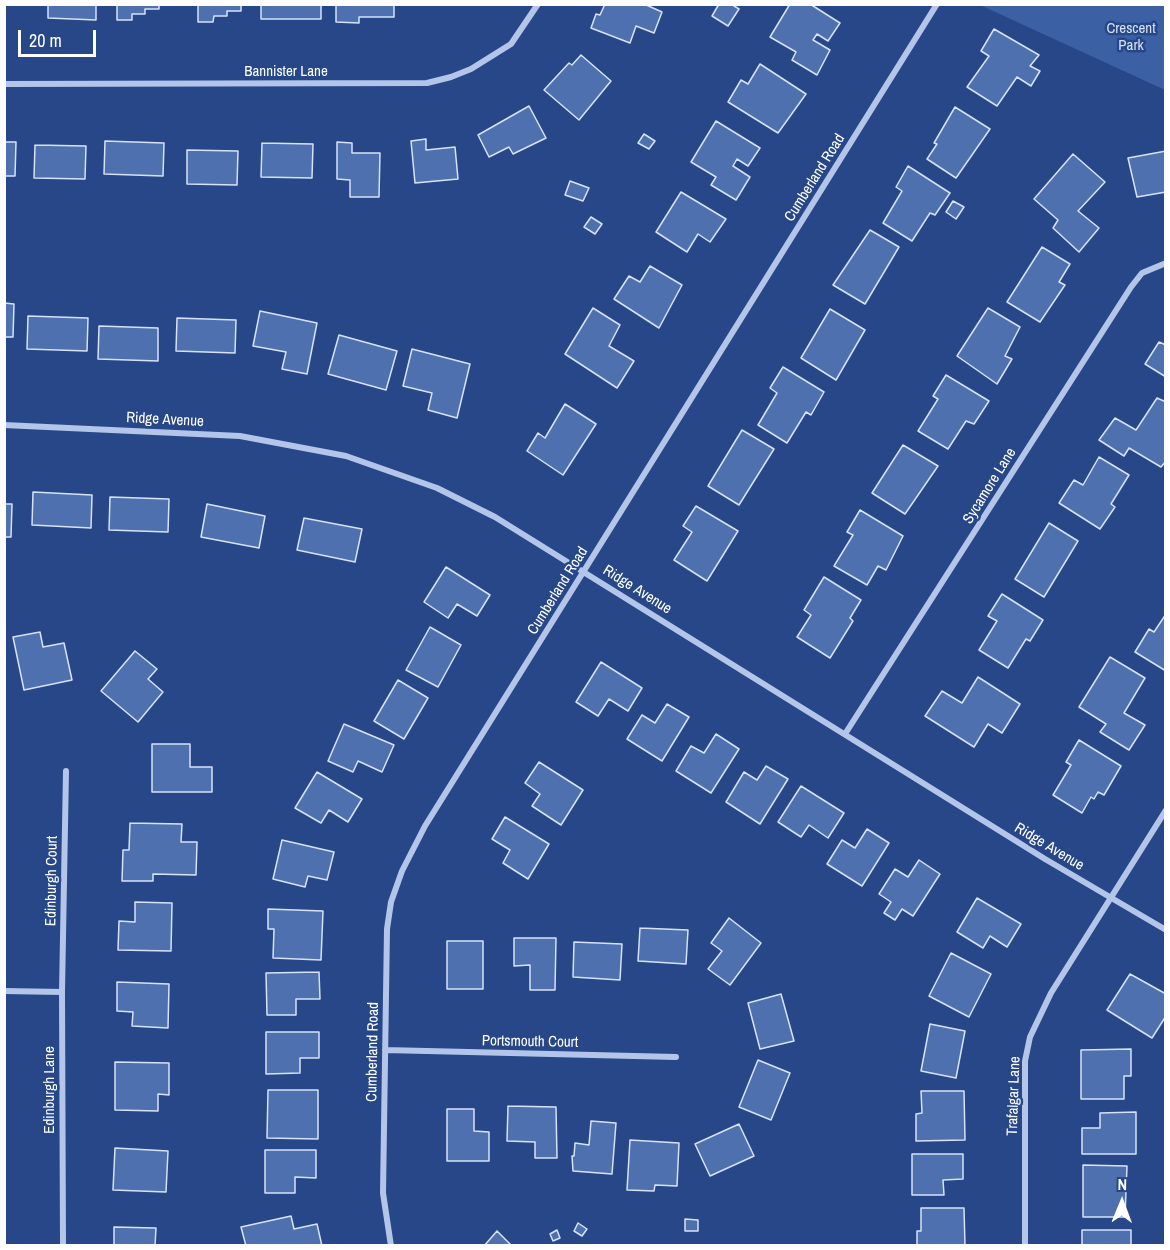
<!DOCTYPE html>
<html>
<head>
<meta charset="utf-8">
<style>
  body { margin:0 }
  #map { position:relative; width:1170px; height:1250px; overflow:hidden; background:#274788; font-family:"Archivo Narrow",sans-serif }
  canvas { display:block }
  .frame { position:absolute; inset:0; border:6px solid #fff; pointer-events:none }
  .north { position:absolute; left:1092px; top:1172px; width:60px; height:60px; -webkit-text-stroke:4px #274788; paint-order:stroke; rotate:1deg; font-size:16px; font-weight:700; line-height:24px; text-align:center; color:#fff }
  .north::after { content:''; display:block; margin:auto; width:21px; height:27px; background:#fff; clip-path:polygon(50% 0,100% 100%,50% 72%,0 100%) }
  .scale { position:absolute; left:18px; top:30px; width:78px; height:27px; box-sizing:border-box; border:3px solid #fff; border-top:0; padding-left:8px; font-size:18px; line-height:21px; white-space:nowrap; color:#fff; -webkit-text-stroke:4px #274788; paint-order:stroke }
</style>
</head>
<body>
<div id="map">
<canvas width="1170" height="1250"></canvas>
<div class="frame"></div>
<div class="north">N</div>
<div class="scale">20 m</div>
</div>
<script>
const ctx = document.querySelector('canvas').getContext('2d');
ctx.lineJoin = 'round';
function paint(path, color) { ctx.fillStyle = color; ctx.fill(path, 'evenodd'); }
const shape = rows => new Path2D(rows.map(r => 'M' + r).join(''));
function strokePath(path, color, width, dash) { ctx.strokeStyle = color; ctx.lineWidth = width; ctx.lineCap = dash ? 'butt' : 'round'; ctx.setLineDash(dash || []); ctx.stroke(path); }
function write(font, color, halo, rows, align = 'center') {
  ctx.font = font + ' "Archivo Narrow",sans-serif'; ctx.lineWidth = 5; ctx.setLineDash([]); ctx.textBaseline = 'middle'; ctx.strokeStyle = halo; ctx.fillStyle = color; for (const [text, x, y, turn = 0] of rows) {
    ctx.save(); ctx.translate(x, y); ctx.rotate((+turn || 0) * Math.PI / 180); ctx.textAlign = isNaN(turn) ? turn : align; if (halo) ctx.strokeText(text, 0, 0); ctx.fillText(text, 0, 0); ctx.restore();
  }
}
paint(shape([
  [980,5,1165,5,1165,90]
]), '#3b60a4');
const building = shape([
  [48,4,96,4,96,20,48,18,48,4],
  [117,4,159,4,159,9,145,9,145,14,132,14,132,20,117,20,117,4],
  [198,4,241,4,241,11,227,11,227,16,214,16,213,22,198,22,198,4],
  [261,4,321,4,321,19,261,19,261,4],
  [336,4,394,4,394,17,359,17,359,23,336,22,336,4],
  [605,4,644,4,662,12,654,33,636,26,630,43,591,28,596,14,600,15,605,4],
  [719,4,731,4,739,9,728,26,712,16,719,4],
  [790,4,810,4,840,23,828,41,817,34,813,40,830,50,817,75,792,60,796,52,770,37,790,4],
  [994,29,1039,55,1030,66,1040,71,1031,86,1017,77,997,106,967,87,989,56,981,51,994,29],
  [581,55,611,81,579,120,544,90,569,63,572,65,581,55],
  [760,64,806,94,778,133,728,102,741,80,748,84,760,64],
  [529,106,546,138,513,154,509,147,489,157,478,135,529,106],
  [955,107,990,129,956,178,927,159,937,144,934,143,955,107],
  [716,121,760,148,748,166,737,159,733,166,750,177,736,200,711,185,716,177,691,162,716,121],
  [644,134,655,141,649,149,638,143,644,134],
  [426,139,426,150,455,147,458,179,415,183,411,141,426,139],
  [105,141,164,143,163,176,104,174,105,141],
  [4,142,16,142,15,176,4,176,4,142],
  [337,142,352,143,352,153,380,153,379,197,350,197,350,180,337,179,337,142],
  [262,143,313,144,312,178,261,177,262,143],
  [35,145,86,146,85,179,34,178,35,145],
  [187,150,238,151,237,185,187,184,187,150],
  [1166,151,1166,192,1137,197,1128,158,1166,151],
  [1073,154,1105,182,1078,211,1099,228,1079,252,1053,228,1058,220,1034,199,1073,154],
  [908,166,950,193,935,215,930,213,912,241,883,223,902,191,896,187,908,166],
  [570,181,589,188,583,201,565,195,570,181],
  [681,192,726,219,710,242,698,234,687,252,656,232,681,192],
  [953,201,964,207,956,219,946,212,953,201],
  [591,217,602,224,595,234,584,227,591,217],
  [870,230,899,247,865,304,833,285,870,230],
  [1042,247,1070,264,1059,282,1065,285,1040,322,1007,302,1042,247],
  [650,266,682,285,659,328,614,299,629,276,640,282,650,266],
  [4,303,14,304,13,337,4,337,4,303],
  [593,308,620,325,609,346,634,361,617,388,565,354,593,308],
  [988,308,1020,327,1005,356,1012,359,997,384,957,356,988,308],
  [830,309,865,330,836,380,801,358,830,309],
  [260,311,317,323,307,374,282,369,286,352,253,346,260,311],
  [28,316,88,318,87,351,27,349,28,316],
  [177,318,236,320,235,353,176,351,177,318],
  [99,326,158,328,158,361,98,359,99,326],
  [339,335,397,351,386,390,328,374,339,335],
  [1159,342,1166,345,1166,377,1145,364,1159,342],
  [412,349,470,364,457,418,428,410,432,393,403,386,412,349],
  [783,367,824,392,811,415,806,412,787,443,758,425,777,393,770,388,783,367],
  [946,375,989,401,974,424,966,421,948,449,918,431,938,399,933,396,946,375],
  [1157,398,1166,402,1166,461,1161,467,1129,448,1124,456,1099,440,1115,418,1136,430,1157,398],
  [565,404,596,424,563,475,527,451,538,433,545,438,565,404],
  [742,430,774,449,739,505,708,486,742,430],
  [903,445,938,466,905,514,872,493,903,445],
  [1099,457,1129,475,1111,504,1115,507,1100,529,1059,503,1074,480,1083,485,1099,457],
  [33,492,92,495,91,528,32,525,33,492],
  [110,497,169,499,168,532,109,530,110,497],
  [4,504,12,504,11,537,4,537,4,504],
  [207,504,265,516,259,548,201,537,207,504],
  [696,506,738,531,707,581,674,560,692,532,683,526,696,506],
  [860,510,903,536,886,570,878,566,867,585,834,566,853,535,847,532,860,510],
  [304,518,362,529,355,562,297,550,304,518],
  [1049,523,1078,541,1044,597,1015,579,1049,523],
  [446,567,490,595,477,616,457,604,448,618,424,602,446,567],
  [824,577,861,600,850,618,853,621,830,658,797,637,811,615,804,610,824,577],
  [1002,594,1043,620,1030,641,1026,639,1008,668,979,650,997,621,988,616,1002,594],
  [1166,614,1166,671,1135,652,1149,629,1154,632,1166,614],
  [430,627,461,645,438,687,406,670,430,627],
  [40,632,43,647,64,643,72,680,24,690,13,637,40,632],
  [135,651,157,669,148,679,163,692,138,722,101,691,135,651],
  [1110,657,1145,678,1124,713,1145,725,1129,750,1100,732,1106,724,1079,707,1110,657],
  [601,662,642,688,628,711,609,699,598,716,576,702,601,662],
  [978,677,1020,704,1002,733,988,724,974,747,925,716,942,691,962,703,978,677],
  [398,680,428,698,404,739,374,721,398,680],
  [667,704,689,717,662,761,627,739,642,715,655,723,667,704],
  [344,724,394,745,382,772,358,761,353,772,328,761,344,724],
  [716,734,739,749,711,793,676,771,691,746,704,753,716,734],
  [1079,740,1121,766,1104,795,1098,792,1094,799,1091,797,1082,813,1053,795,1071,765,1066,762,1079,740],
  [152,744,190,744,190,767,212,767,212,792,152,792,152,744],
  [539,762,583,790,561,825,532,806,540,794,525,783,539,762],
  [766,766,788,779,760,824,726,802,744,772,757,780,766,766],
  [317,772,362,799,348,822,329,810,321,823,295,808,317,772],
  [801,786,844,813,828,838,809,825,801,837,778,822,801,786],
  [505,817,549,844,528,879,503,863,510,850,492,839,505,817],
  [130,823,182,824,181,842,197,842,196,875,153,874,153,881,122,881,123,850,129,850,130,823],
  [867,829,889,843,862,886,827,864,842,840,855,848,867,829],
  [282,840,334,852,327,880,308,876,305,887,273,879,282,840],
  [919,860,940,874,913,916,902,909,895,920,884,913,891,902,879,894,895,869,908,877,919,860],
  [977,898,1021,924,1007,947,990,936,983,948,957,932,977,898],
  [135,902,172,903,171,951,118,950,119,921,135,922,135,902],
  [268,909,323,911,321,960,273,958,274,929,268,929,268,909],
  [729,918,761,943,730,985,708,969,722,951,711,943,729,918],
  [640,928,688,930,686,964,638,961,640,928],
  [514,938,556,938,555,990,530,990,530,965,514,966,514,938],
  [447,941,483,941,483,989,447,989,447,941],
  [574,942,622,944,620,980,573,977,574,942],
  [951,953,991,974,969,1017,929,996,951,953],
  [319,972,320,999,296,999,296,1015,267,1015,266,973,319,972],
  [1130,974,1166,994,1166,1016,1152,1038,1107,1010,1130,974],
  [117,982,169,984,168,1028,132,1026,133,1012,117,1011,117,982],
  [781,994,794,1041,760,1049,748,1003,781,994],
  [930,1024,965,1031,956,1078,921,1071,930,1024],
  [266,1032,319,1032,319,1058,300,1058,300,1073,266,1074,266,1032],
  [1131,1049,1131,1076,1124,1076,1124,1099,1081,1099,1081,1050,1131,1049],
  [758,1060,790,1073,771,1120,739,1107,758,1060],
  [115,1062,169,1063,169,1095,158,1094,158,1111,115,1110,115,1062],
  [268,1090,318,1090,318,1139,267,1138,268,1090],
  [921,1091,964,1091,965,1140,916,1141,916,1114,922,1113,921,1091],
  [508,1106,556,1107,557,1158,535,1158,535,1142,507,1141,508,1106],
  [447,1109,474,1109,474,1131,489,1132,489,1161,447,1161,447,1109],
  [1136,1112,1136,1154,1082,1154,1082,1128,1100,1128,1100,1113,1136,1112],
  [591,1121,616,1123,612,1174,573,1171,572,1156,574,1156,575,1143,589,1145,591,1121],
  [739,1124,754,1156,710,1176,695,1144,739,1124],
  [630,1140,679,1143,677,1186,655,1185,654,1191,627,1190,630,1140],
  [115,1148,168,1151,166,1192,113,1190,115,1148],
  [265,1150,316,1150,316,1178,295,1177,295,1193,265,1193,265,1150],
  [912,1154,963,1154,963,1179,943,1180,944,1195,912,1195,912,1154],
  [1083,1165,1127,1166,1125,1217,1083,1217,1083,1165],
  [921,1208,964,1208,965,1246,917,1246,917,1231,921,1231,921,1208],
  [291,1216,294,1229,317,1224,322,1246,246,1246,241,1227,291,1216],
  [685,1219,698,1220,698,1231,685,1231,685,1219],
  [578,1223,587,1229,582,1236,574,1231,578,1223],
  [114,1227,156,1228,155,1246,114,1246,114,1227],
  [557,1230,560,1238,553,1241,550,1234,557,1230],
  [1082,1230,1131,1230,1131,1246,1082,1246,1082,1230],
  [497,1231,512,1246,484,1246,497,1231]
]);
paint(building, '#4f70af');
strokePath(building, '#d6e2f7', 1.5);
strokePath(shape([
  [4,84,427,83,451,77,471,69,511,44,538,4],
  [4,425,240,436,346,456,437,488,495,517,1045,859,1166,930],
  [845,734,1131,287,1142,273,1166,263],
  [4,991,62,992],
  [385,1050,676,1057],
  [63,1246,62,992,66,771],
  [391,1246,383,1193,387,929,391,902,402,871,425,826,937,4],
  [1025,1246,1025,1061,1030,1037,1051,993,1166,810]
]), '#b3c6e9', 6);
write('15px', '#d6e2f7', '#274788', [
  ["Crescent",1131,29],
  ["Park",1131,46]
]);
write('15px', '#fff', '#274788', [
  ["Bannister Lane",286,72],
  ["Cumberland Road",815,178,-58],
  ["Ridge Avenue",165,420,3],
  ["Sycamore Lane",990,486,-58],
  ["Ridge Avenue",637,590,32],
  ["Cumberland Road",558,591,-58],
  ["Ridge Avenue",1049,847,31],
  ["Edinburgh Court",52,881,-89],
  ["Portsmouth Court",530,1042,1],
  ["Cumberland Road",373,1052,-89],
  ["Edinburgh Lane",50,1090,-90],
  ["Trafalgar Lane",1014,1096,-88]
]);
</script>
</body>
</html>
